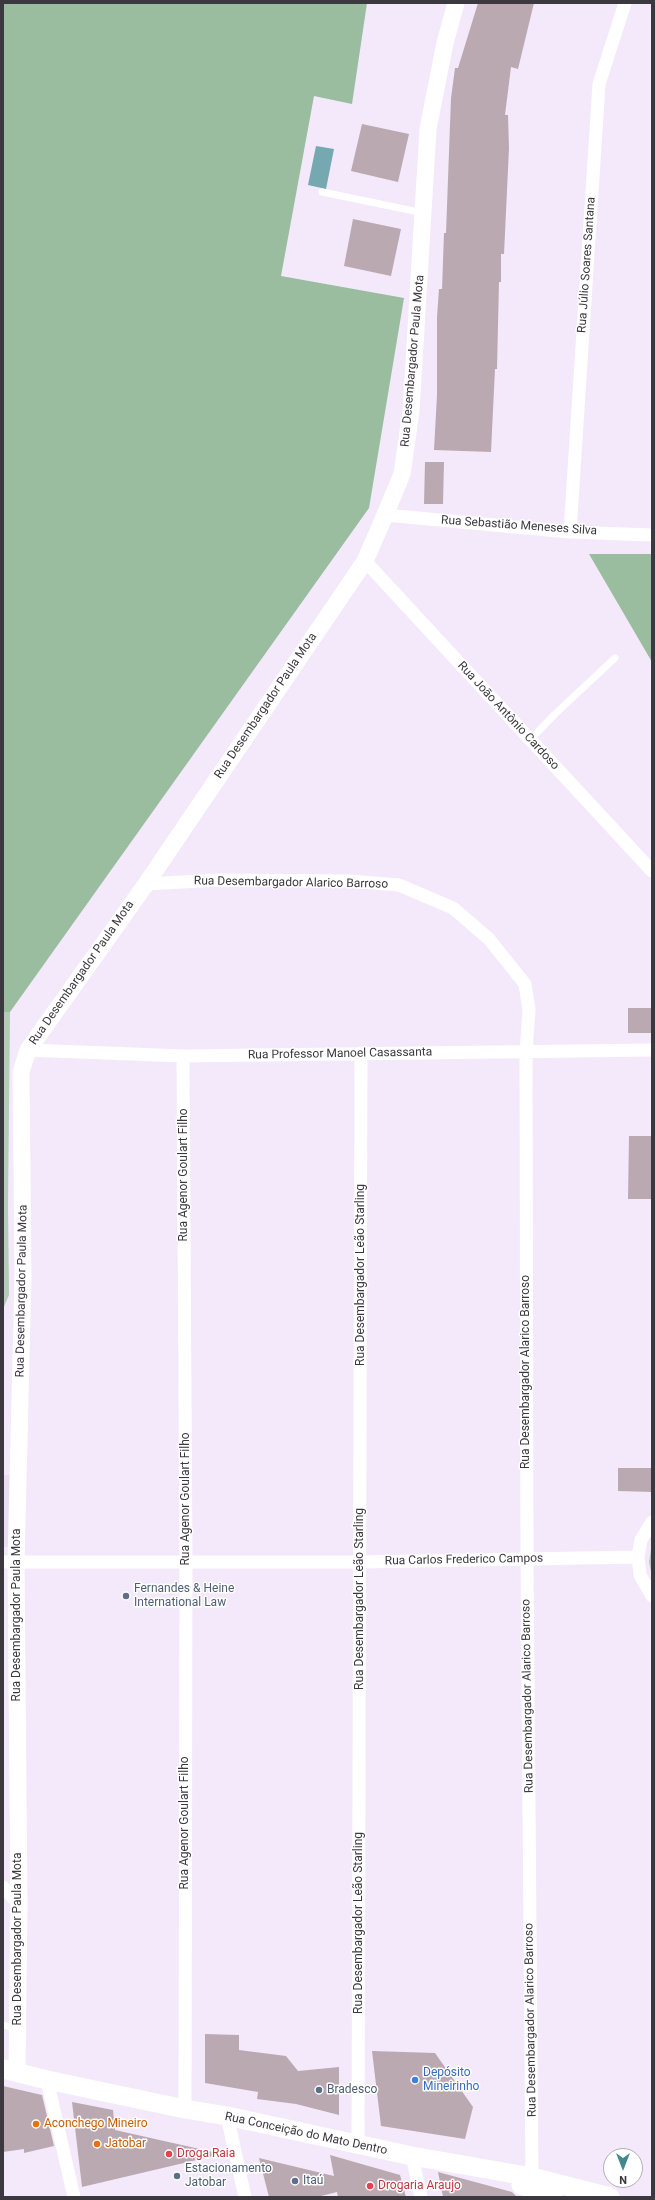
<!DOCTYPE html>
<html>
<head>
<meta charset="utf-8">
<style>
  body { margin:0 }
  #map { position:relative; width:655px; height:2200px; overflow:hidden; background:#f4e9fa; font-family:Roboto,sans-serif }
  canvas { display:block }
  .frame { position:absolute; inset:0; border:4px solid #3c383f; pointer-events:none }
  .north { position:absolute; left:603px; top:2148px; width:40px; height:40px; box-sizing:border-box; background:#fff; border:1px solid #b1afb2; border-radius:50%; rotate:180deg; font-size:11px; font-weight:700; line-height:16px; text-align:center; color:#3c383f }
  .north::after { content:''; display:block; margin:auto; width:14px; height:18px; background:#41888f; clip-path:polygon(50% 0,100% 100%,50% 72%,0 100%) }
</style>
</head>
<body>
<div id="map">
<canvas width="655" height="2200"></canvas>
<div class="frame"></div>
<div class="north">N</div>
</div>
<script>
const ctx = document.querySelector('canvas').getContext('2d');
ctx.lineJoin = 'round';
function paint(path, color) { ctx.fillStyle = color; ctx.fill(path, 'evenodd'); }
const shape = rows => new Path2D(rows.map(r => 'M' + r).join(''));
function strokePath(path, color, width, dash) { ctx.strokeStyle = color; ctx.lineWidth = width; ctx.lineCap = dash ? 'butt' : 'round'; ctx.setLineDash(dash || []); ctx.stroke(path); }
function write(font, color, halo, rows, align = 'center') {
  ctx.font = font + ' Roboto,sans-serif'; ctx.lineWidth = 3; ctx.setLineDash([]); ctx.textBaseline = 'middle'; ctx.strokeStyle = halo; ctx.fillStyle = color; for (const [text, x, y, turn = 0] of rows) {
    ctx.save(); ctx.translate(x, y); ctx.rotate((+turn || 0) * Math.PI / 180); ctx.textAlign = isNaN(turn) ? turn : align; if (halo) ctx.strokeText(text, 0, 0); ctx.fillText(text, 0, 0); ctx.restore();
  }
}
paint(shape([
  [3,1475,10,1475,9,1547,3,1547]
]), '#ebddf4');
paint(shape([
  [3,1012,10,1012,8,1206,9,1295,3,1309],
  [652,1543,652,1576,649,1562]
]), '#b2ccb5');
paint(shape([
  [3,3,367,3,352,104,314,96,281,276,404,298,369,508,10,1012,3,1012],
  [589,554,652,554,652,662]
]), '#9abc9f');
paint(shape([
  [316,146,334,149,326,189,308,185]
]), '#75a8b1');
paint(shape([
  [478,3,534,3,518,69,511,67,505,115,508,115,509,148,504,254,501,254,501,282,499,282,497,369,495,369,491,452,434,450,437,395,437,317,439,289,442,289,444,233,446,233,451,98,455,68,458,68],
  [362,124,409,134,398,182,351,171],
  [353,219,401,229,391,276,344,266],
  [425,462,444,462,443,504,424,504],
  [628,1008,652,1008,652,1033,628,1033],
  [629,1136,652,1136,652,1199,628,1199],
  [618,1468,652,1468,652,1492,618,1491],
  [205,2034,239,2035,239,2050,286,2056,298,2071,339,2067,339,2115,296,2104,257,2099,258,2092,205,2083],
  [372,2051,435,2053,473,2107,465,2139,381,2126],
  [3,2086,42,2095,54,2146,24,2153,24,2149,3,2152],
  [72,2102,113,2110,115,2130,222,2154,82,2187],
  [330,2155,400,2175,406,2197,338,2197,337,2192,317,2197,269,2197,259,2158,334,2176],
  [438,2172,512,2192,517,2197,443,2197]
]), '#bba9b2');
strokePath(shape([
  [322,192,424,213],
  [530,740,554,715,615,658],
  [3,2025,17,2029]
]), '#fff', 7);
strokePath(shape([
  [385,515,570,532,652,535],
  [570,532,599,84,625,3],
  [365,561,652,871],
  [146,884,218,880,349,881,399,885,453,908,489,939,525,984,529,1010,526,1053,527,1560,532,2177],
  [28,1050,183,1056,652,1050],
  [183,1056,186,1562,185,2109],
  [652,1522,641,1540,638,1557,640,1575,652,1596],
  [3,1562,360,1562,638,1557],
  [3,1887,19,1904],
  [47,2080,74,2197],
  [227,2116,245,2197],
  [358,2145,361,1053],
  [412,2156,421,2197]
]), '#fff', 13);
strokePath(shape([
  [17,2072,19,1904,16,1562,23,1278,21,1072,28,1050,146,884,365,561,385,515,402,474,411,411,428,129,445,43,456,3]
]), '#fff', 17);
strokePath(shape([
  [3,2069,47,2080,185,2109,227,2116,412,2156,532,2177,610,2197],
  [521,2185,553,2197]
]), '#fff', 19);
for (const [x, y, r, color] of [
  [126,1596,4,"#5c6f8a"],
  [415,2080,4,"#3f7fe0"],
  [319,2090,4,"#5c6f8a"],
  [36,2124,4,"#e8710a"],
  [97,2144,4,"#e8710a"],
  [169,2154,4,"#e0444e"],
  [177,2176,4,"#5c6f8a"],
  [295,2181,4,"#5c6f8a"],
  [370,2186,4,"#e0444e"]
]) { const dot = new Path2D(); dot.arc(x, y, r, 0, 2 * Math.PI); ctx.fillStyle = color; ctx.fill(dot); strokePath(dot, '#fff', 1.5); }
write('12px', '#3c383f', '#fff', [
  ["Rua Júlio Soares Santana",587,265,-86],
  ["Rua Desembargador Paula Mota",413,361,-85],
  ["Rua Sebastião Meneses Silva",519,526,4],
  ["Rua Desembargador Paula Mota",266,706,-56],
  ["Rua João Antônio Cardoso",508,716,47],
  ["Rua Desembargador Alarico Barroso",291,883,1],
  ["Rua Desembargador Paula Mota",82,973,-55],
  ["Rua Professor Manoel Casassanta",340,1054,-1],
  ["Rua Agenor Goulart Filho",184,1175,-90],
  ["Rua Desembargador Leão Starling",361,1275,-90],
  ["Rua Desembargador Paula Mota",22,1291,-89],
  ["Rua Desembargador Alarico Barroso",526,1372,-90],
  ["Rua Agenor Goulart Filho",186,1499,-90],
  ["Rua Carlos Frederico Campos",464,1560,-1],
  ["Rua Desembargador Leão Starling",360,1599,-90],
  ["Rua Desembargador Paula Mota",17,1615,-90],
  ["Rua Desembargador Alarico Barroso",528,1696,-91],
  ["Rua Agenor Goulart Filho",185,1823,-90],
  ["Rua Desembargador Leão Starling",359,1923,-90],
  ["Rua Desembargador Paula Mota",18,1939,-90],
  ["Rua Desembargador Alarico Barroso",531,2020,-91],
  ["Rua Conceição do Mato Dentro",306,2134,12]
]);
write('12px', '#4e5e75', '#fff', [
  ["Fernandes & Heine",134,1589],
  ["International Law",134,1603],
  ["Bradesco",327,2090],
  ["Estacionamento",185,2169],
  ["Jatobar",185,2183],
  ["Itaú",303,2181]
], 'left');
write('12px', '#366cbe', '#fff', [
  ["Depósito",423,2073],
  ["Mineirinho",423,2087]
], 'left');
write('12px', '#c56008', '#fff', [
  ["Aconchego Mineiro",44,2124],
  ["Jatobar",105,2144]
], 'left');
write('12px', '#be3a42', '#fff', [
  ["Droga Raia",177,2154],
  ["Drogaria Araujo",378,2186]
], 'left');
</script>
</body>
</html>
